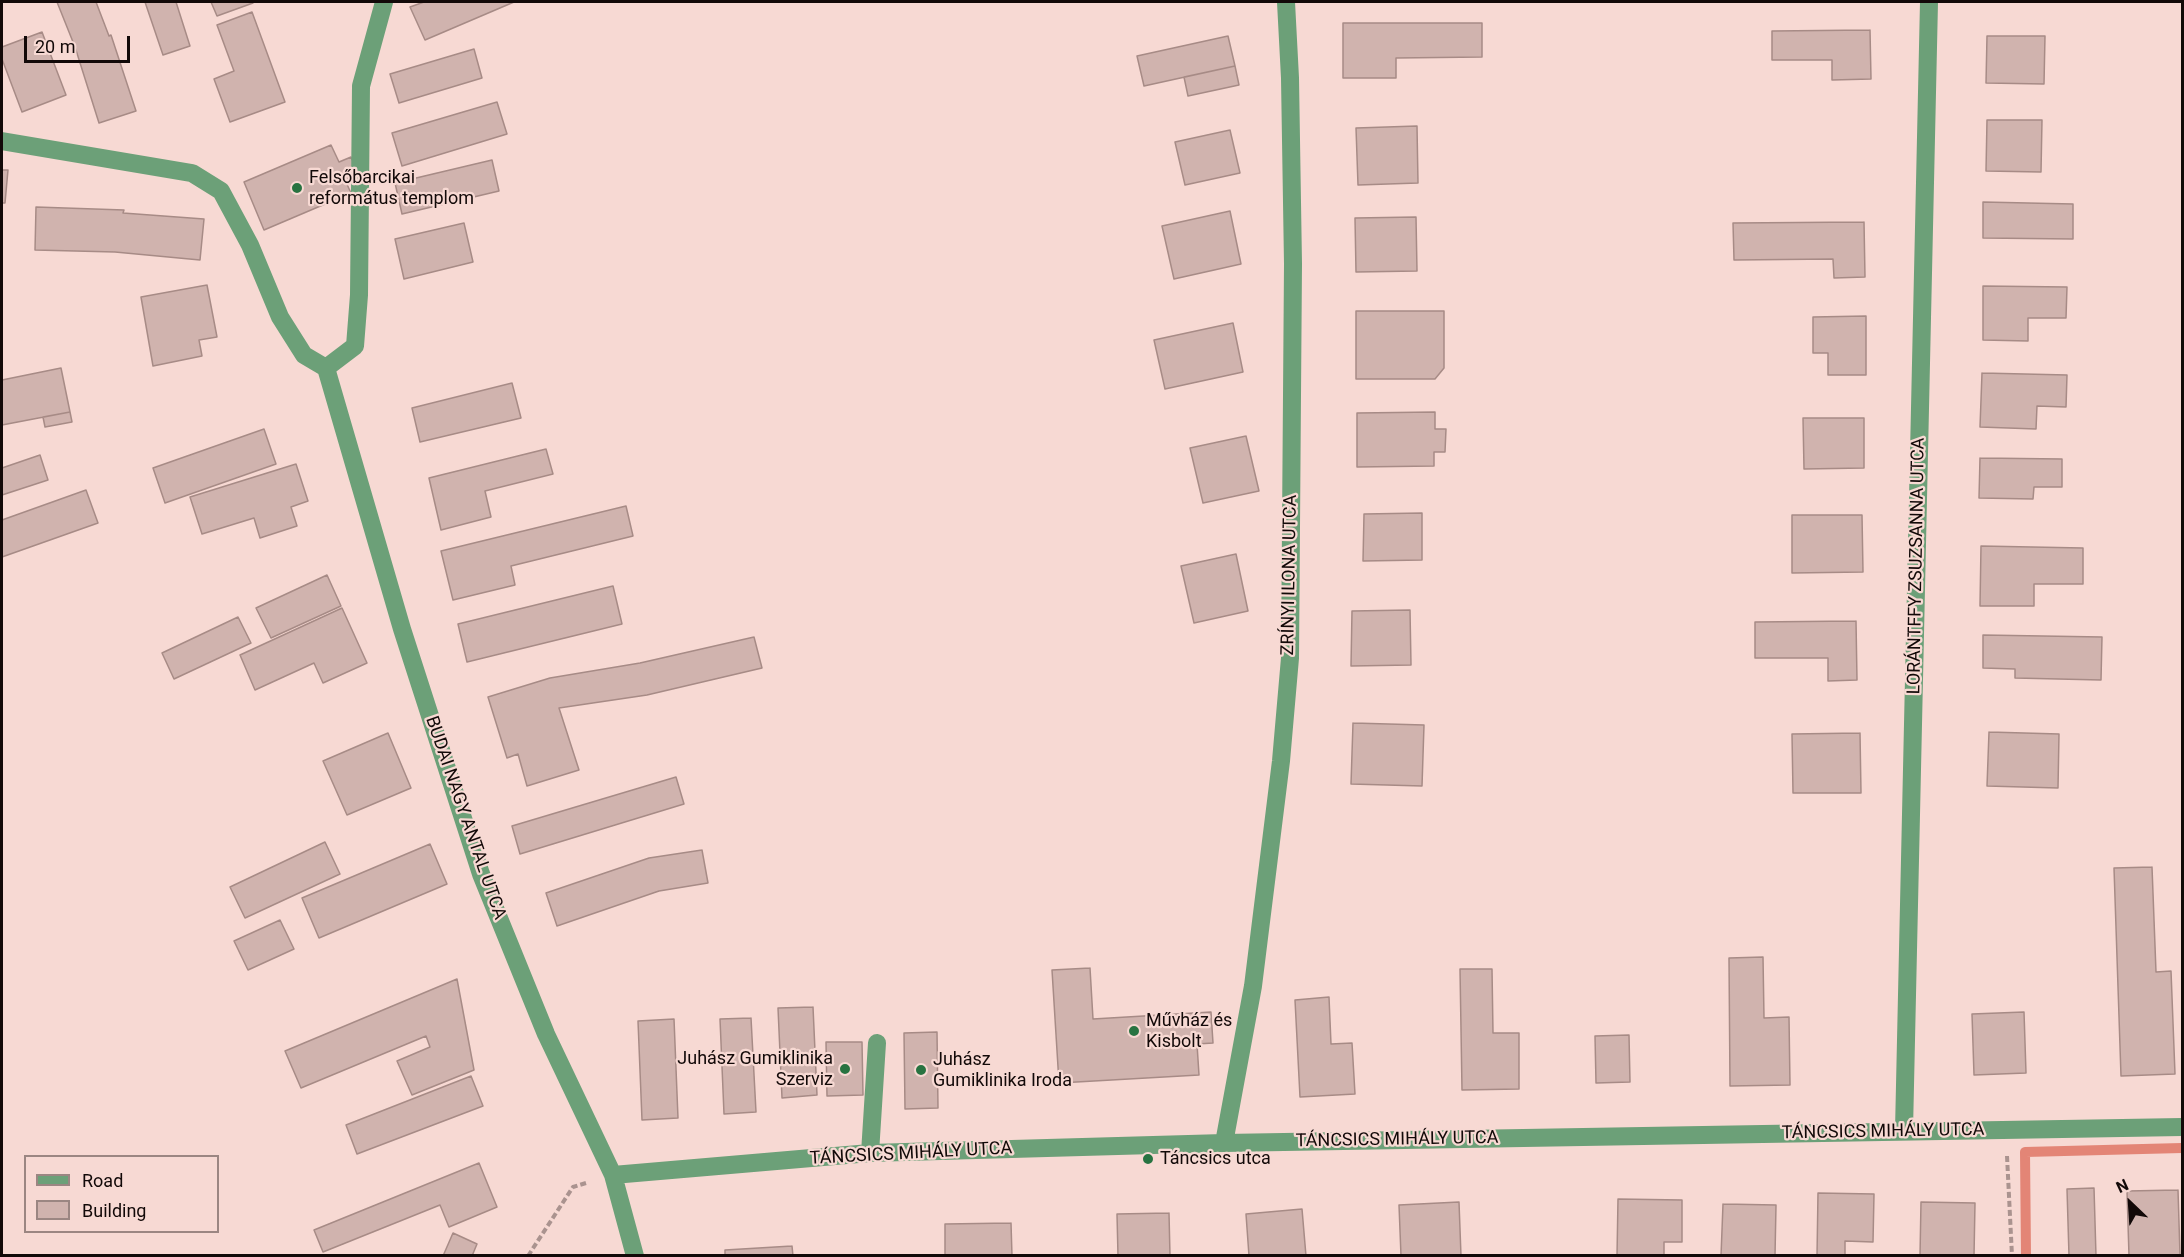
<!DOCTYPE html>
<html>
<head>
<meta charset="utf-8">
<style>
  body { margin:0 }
  #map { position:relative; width:2184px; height:1257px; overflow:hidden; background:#f7d9d3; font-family:Roboto,sans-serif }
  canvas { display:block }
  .frame { position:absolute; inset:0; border:3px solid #120908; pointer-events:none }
  .legend { position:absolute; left:24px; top:1155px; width:195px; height:78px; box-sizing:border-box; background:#f7d9d3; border:2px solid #9b8682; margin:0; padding:8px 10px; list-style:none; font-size:18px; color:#120908 }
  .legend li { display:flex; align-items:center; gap:12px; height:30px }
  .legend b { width:30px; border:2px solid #9b8682 }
  .north { position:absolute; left:2100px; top:1173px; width:60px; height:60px; -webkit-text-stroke:4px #f7d9d3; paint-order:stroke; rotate:335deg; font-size:16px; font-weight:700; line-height:24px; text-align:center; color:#120908 }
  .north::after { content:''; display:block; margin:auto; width:21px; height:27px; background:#120908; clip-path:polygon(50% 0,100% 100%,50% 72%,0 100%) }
  .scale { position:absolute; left:24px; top:36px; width:106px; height:27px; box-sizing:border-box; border:3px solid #120908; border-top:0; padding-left:8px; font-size:18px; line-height:21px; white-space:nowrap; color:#120908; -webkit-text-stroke:4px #f7d9d3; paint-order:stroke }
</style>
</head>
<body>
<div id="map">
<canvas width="2184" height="1257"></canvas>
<div class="frame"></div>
<ul class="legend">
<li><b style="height:8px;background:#6ca078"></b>Road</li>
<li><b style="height:16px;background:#d0b3ae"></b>Building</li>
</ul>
<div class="north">N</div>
<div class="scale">20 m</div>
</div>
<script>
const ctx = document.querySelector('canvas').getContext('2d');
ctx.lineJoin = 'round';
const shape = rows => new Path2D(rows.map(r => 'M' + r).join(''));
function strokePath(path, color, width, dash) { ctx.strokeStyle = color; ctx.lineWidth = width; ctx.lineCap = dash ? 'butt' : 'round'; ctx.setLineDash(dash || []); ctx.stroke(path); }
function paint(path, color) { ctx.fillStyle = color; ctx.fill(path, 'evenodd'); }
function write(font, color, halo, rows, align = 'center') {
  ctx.font = font + ' Roboto,sans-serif'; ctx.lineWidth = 4.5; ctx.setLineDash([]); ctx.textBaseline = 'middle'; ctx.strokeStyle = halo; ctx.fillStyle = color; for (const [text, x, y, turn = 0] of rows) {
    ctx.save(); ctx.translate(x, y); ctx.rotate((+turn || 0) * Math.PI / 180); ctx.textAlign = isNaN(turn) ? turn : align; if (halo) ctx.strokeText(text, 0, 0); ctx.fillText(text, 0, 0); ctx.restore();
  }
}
strokePath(shape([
  [2026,1256,2025,1152,2182,1148]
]), '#e38576', 10);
const building = shape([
  [57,2,96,2,109,36,111,35,136,111,99,123,75,47,57,2],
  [145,2,176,2,190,46,163,55,145,2],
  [211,2,252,2,253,3,217,16,211,2],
  [424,2,514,2,425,40,410,7,424,2],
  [252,12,285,102,230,122,214,79,234,71,217,25,252,12],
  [1343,23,1482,23,1482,57,1396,58,1396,78,1343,78,1343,23],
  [1870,30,1871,79,1832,80,1832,60,1772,60,1772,31,1870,30],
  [42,32,66,95,22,112,2,59,2,47,42,32],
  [1228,36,1235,66,1144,86,1137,56,1228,36],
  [1987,36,2045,36,2044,84,1986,83,1987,36],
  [474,49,482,78,399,103,390,74,474,49],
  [1235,66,1239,85,1188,96,1184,77,1235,66],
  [497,102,507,134,402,166,392,133,497,102],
  [1987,120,2042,120,2041,172,1986,171,1987,120],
  [1417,126,1418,183,1358,185,1356,128,1417,126],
  [1230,130,1240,173,1185,185,1175,142,1230,130],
  [331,145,339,162,351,157,358,174,345,180,351,193,264,230,244,182,331,145],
  [492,160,499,191,402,214,395,183,492,160],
  [2,170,8,170,5,203,2,203,2,170],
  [1983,202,2073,204,2073,239,1983,238,1983,202],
  [36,207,124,210,123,213,204,219,200,260,115,252,35,250,36,207],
  [1230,211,1241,264,1174,279,1162,226,1230,211],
  [1416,217,1417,271,1356,272,1355,218,1416,217],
  [1864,222,1865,277,1834,278,1833,259,1734,260,1733,223,1864,222],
  [464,223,473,262,404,279,395,239,464,223],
  [207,285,217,337,199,340,202,356,153,366,141,297,207,285],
  [1983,286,2067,287,2066,318,2028,318,2028,341,1983,340,1983,286],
  [1356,311,1444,311,1444,368,1435,379,1356,379,1356,311],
  [1866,316,1866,375,1828,375,1828,353,1813,353,1813,317,1866,316],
  [1233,323,1243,372,1165,389,1154,340,1233,323],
  [61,368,70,412,2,425,2,380,61,368],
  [1982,373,2067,375,2066,407,2037,406,2036,429,1980,427,1982,373],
  [512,383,521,418,420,442,412,408,512,383],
  [70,412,72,422,45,427,43,417,70,412],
  [1435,412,1435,429,1446,429,1445,452,1434,452,1434,466,1357,467,1357,413,1435,412],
  [1803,418,1864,418,1864,468,1804,469,1803,418],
  [264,429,276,464,165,503,153,468,264,429],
  [1246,436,1259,491,1203,503,1190,448,1246,436],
  [546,449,553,474,485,491,491,517,441,530,429,478,546,449],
  [40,455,48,480,2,495,2,468,40,455],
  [1980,458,2062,459,2062,487,2034,487,2033,499,1979,498,1980,458],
  [296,464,308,501,291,507,297,526,260,538,254,518,202,534,190,497,296,464],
  [86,490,98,523,2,557,2,520,86,490],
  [626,506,633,536,511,566,515,585,453,600,441,551,626,506],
  [1422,513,1422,560,1363,561,1364,514,1422,513],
  [1792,515,1862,515,1863,572,1792,573,1792,515],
  [1981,546,2083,548,2083,584,2034,584,2034,606,1980,606,1981,546],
  [1236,554,1248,611,1194,623,1181,566,1236,554],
  [327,575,341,606,271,638,256,608,327,575],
  [613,586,622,624,467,662,458,624,613,586],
  [342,608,367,663,323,683,314,663,255,690,240,655,342,608],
  [1410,610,1411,665,1351,666,1352,611,1410,610],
  [238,617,251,643,174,679,162,653,238,617],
  [1856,621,1857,680,1828,681,1828,658,1755,658,1755,622,1856,621],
  [1983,635,2102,637,2101,680,2015,678,2015,669,1983,668,1983,635],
  [754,637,762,668,647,695,559,708,579,770,527,786,518,754,507,758,488,697,550,678,640,663,754,637],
  [1353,723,1424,725,1422,786,1351,784,1353,723],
  [1989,732,2059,734,2058,788,1987,786,1989,732],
  [388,733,411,788,347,815,323,761,388,733],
  [1860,733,1861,793,1793,793,1792,734,1860,733],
  [676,777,684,804,520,854,512,826,676,777],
  [325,842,340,874,245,918,230,887,325,842],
  [430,844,447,884,319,938,302,898,430,844],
  [702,850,708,883,659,891,557,926,546,893,649,858,702,850],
  [2152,867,2156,972,2171,971,2175,1074,2121,1076,2114,868,2152,867],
  [280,920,294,949,248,970,234,941,280,920],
  [1763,957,1764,1018,1789,1017,1790,1085,1730,1086,1729,958,1763,957],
  [1090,968,1093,1019,1211,1012,1213,1043,1197,1044,1199,1075,1059,1083,1052,970,1090,968],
  [1460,969,1492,969,1493,1033,1519,1033,1519,1089,1462,1090,1460,969],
  [457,979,474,1070,412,1095,397,1061,430,1047,426,1036,301,1088,285,1051,457,979],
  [1329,997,1331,1044,1352,1043,1355,1094,1300,1097,1295,1000,1329,997],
  [813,1007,817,1095,782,1098,778,1008,813,1007],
  [2024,1012,2026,1073,1974,1075,1972,1014,2024,1012],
  [751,1018,756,1112,724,1114,720,1019,751,1018],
  [674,1019,678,1118,642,1120,638,1021,674,1019],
  [937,1032,938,1108,905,1109,904,1033,937,1032],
  [1629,1035,1630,1082,1596,1083,1595,1036,1629,1035],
  [826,1042,862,1042,863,1095,827,1096,826,1042],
  [471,1076,483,1106,357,1154,346,1125,471,1076],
  [479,1163,497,1207,449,1227,440,1205,323,1252,314,1230,479,1163],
  [2094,1188,2096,1256,2069,1256,2067,1189,2094,1188],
  [2178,1190,2180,1255,2129,1256,2127,1191,2178,1190],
  [1818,1193,1874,1194,1873,1242,1845,1241,1845,1256,1817,1256,1818,1193],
  [1618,1199,1682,1200,1682,1242,1664,1242,1664,1256,1617,1256,1618,1199],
  [1459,1202,1461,1256,1401,1256,1399,1205,1459,1202],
  [1921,1202,1975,1203,1974,1256,1920,1256,1921,1202],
  [1723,1204,1776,1205,1775,1256,1721,1256,1723,1204],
  [1302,1209,1306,1256,1249,1256,1246,1214,1302,1209],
  [1169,1213,1170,1256,1118,1256,1117,1214,1169,1213],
  [1011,1223,1012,1256,945,1256,945,1224,1011,1223],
  [453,1233,477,1244,472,1256,443,1256,453,1233],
  [792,1246,793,1256,725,1256,725,1250,792,1246]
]);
paint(building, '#d0b3ae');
strokePath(building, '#a78b86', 1.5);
strokePath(shape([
  [2007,1156,2012,1256],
  [528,1256,573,1187,586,1183]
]), '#aa938f', 4, [6, 3]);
strokePath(shape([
  [2,141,192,173,221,191,250,245,280,317,304,355,326,368,355,346,359,295,361,86,384,2],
  [326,368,402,629,481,874,546,1034,613,1175,635,1256],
  [1904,1130,1929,2],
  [1224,1143,1253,986,1281,761,1290,658,1293,264,1290,78,1286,2],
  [870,1153,877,1043],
  [613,1175,870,1153,1224,1143,2182,1127]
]), '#6ca078', 18);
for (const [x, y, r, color] of [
  [297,188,6,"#287341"],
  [1134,1031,6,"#287341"],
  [845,1069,6,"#287341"],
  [921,1070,6,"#287341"],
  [1148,1159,6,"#287341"]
]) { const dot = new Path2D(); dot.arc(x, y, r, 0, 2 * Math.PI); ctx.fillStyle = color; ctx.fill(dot); strokePath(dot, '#f7d9d3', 2); }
write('18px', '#120908', '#f7d9d3', [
  ["Felsőbarcikai",309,178],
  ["református templom",309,199],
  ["Művház és",1146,1021],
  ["Kisbolt",1146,1042],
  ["Juhász Gumiklinika",833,1059,"right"],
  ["Szerviz",833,1080,"right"],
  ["Juhász",933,1060],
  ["Gumiklinika Iroda",933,1081],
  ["Táncsics utca",1160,1159]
], 'left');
write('18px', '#120908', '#f7d9d3', [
  ["LORÁNTFFY ZSUZSANNA UTCA",1917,566,-89],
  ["ZRÍNYI ILONA UTCA",1290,575,-89],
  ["BUDAI NAGY ANTAL UTCA",465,818,71],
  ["TÁNCSICS MIHÁLY UTCA",1883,1132,-1],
  ["TÁNCSICS MIHÁLY UTCA",1397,1140,-1],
  ["TÁNCSICS MIHÁLY UTCA",911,1154,-3]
]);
</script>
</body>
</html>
